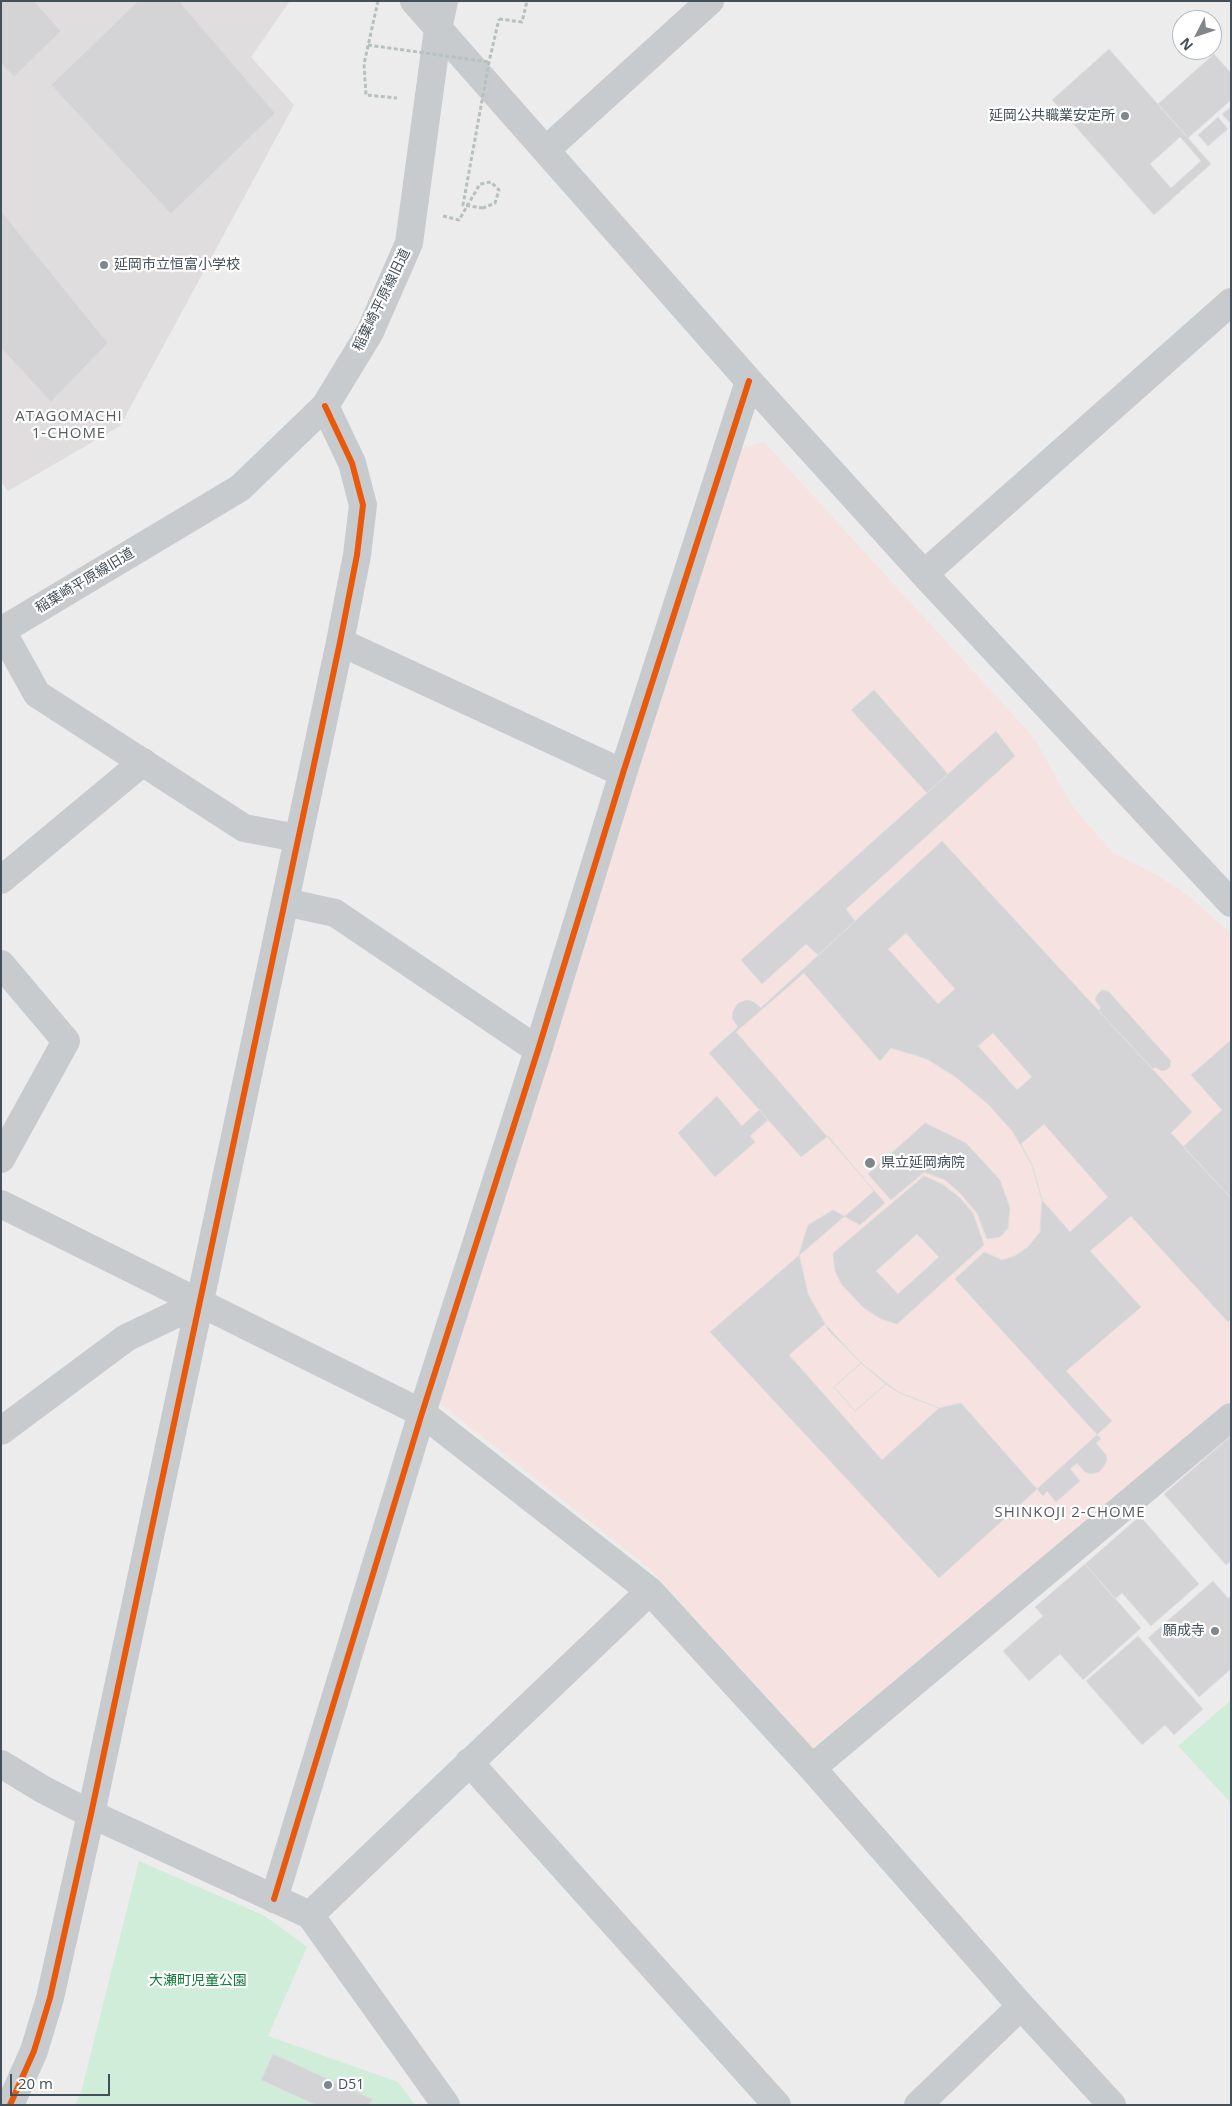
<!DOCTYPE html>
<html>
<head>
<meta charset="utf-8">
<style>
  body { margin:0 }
  #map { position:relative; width:1232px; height:2106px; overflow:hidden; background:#edecec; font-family:"Open Sans",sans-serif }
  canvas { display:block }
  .frame { position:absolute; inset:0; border:2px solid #435059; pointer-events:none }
  .north { position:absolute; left:1172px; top:10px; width:50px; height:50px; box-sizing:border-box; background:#fff; border:1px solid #b4b9bd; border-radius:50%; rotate:229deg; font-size:14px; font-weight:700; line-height:20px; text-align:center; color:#435059 }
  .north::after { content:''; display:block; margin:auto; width:18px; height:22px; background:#7e878c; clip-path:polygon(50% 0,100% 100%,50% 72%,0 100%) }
  .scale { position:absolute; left:10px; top:2074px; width:100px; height:22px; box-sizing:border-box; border:2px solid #435059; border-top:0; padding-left:6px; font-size:15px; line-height:18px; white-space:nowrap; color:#435059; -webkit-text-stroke:4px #fff; paint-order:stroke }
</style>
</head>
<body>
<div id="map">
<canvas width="1232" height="2106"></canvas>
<div class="frame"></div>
<div class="north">N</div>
<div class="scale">20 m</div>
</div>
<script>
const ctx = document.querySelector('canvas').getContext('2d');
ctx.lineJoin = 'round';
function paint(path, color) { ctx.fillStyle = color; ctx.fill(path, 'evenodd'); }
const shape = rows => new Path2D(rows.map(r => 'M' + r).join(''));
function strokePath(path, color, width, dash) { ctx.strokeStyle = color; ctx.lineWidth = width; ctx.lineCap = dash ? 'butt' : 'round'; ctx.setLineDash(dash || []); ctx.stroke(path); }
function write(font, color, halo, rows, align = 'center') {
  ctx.font = font + ' "Open Sans","Noto Sans JP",sans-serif'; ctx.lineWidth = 4.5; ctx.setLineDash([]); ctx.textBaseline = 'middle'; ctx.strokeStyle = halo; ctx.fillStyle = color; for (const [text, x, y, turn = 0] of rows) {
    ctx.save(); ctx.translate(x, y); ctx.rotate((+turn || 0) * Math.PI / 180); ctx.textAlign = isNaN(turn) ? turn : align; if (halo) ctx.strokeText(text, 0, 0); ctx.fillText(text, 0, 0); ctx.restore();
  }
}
paint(shape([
  [1,1,290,1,251,57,294,105,120,426,8,491,1,482]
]), '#dfddde');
paint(shape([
  [764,442,1034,738,1073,807,1113,853,1157,875,1191,898,1231,934,1231,1399,813,1748,649,1568,441,1404,437,1392,733,451]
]), '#f5e2e1');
paint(shape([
  [1231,1700,1231,1803,1178,1746],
  [139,1861,265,1916,307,1947,268,2036,398,2082,415,2105,75,2105,81,2092]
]), '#cfedd8');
const building = shape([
  [1,1,34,1,61,31,14,77,1,63,1,1],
  [138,1,179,1,275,113,171,214,51,85,138,1],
  [1109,49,1211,164,1154,215,1052,100,1109,49],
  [1214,54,1231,73,1231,100,1188,138,1158,104,1214,54],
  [1231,107,1231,124,1222,114,1231,107],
  [1218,117,1228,129,1208,146,1198,135,1218,117],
  [1180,137,1201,161,1171,188,1150,164,1180,137],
  [1,211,108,343,51,402,1,348,1,211],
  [874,690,948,774,927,793,851,710,874,690],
  [996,731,1015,756,846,909,855,921,818,955,806,944,762,984,741,960,996,731],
  [942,841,1192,1112,1171,1133,1231,1198,1231,1319,1228,1322,1131,1216,1090,1251,1141,1307,1066,1371,1112,1421,939,1578,710,1332,874,1191,828,1136,801,1157,709,1053,738,1027,732,1018,733,1011,738,1003,747,1000,754,1002,761,1008,942,841],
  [906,933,955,989,938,1004,888,949,906,933],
  [804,973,880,1061,891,1048,927,1059,957,1078,989,1105,1013,1132,1032,1165,1042,1200,1040,1232,1028,1247,1015,1256,1002,1260,984,1252,955,1279,1101,1439,1096,1443,1106,1455,1107,1460,1104,1466,1099,1472,1091,1474,1085,1472,1077,1463,1070,1469,1080,1481,1056,1502,1047,1491,1043,1496,961,1403,939,1408,898,1392,861,1363,829,1331,808,1294,799,1254,808,1225,833,1210,860,1225,885,1203,736,1032,804,973],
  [1102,990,1108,991,1171,1061,1170,1067,1166,1070,1162,1071,1155,1067,1153,1069,1098,1010,1101,1008,1095,1000,1097,995,1102,990],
  [993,1033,1032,1077,1017,1090,978,1046,993,1033],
  [1231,1040,1231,1198,1183,1147,1222,1110,1191,1075,1231,1040],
  [717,1096,742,1126,759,1110,768,1120,750,1136,755,1142,715,1177,678,1133,717,1096],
  [925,1123,966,1143,1000,1180,1010,1208,1008,1228,1000,1237,987,1239,977,1213,960,1193,945,1180,924,1172,891,1200,868,1174,925,1123],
  [1044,1124,1108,1197,1070,1232,1042,1200,1032,1165,1021,1144,1044,1124],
  [924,1176,942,1184,959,1197,973,1213,984,1245,897,1324,881,1319,864,1308,842,1285,835,1271,833,1253,924,1176],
  [917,1234,939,1257,898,1294,876,1271,917,1234],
  [825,1324,861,1363,834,1387,855,1411,886,1384,898,1392,939,1408,882,1460,789,1355,825,1324],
  [861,1363,886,1384,855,1411,834,1387,861,1363],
  [1231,1436,1231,1561,1226,1565,1164,1494,1231,1436],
  [1140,1516,1199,1584,1151,1626,1122,1593,1115,1599,1085,1564,1140,1516],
  [1085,1564,1141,1628,1083,1680,1060,1654,1029,1681,1003,1651,1043,1616,1035,1607,1085,1564],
  [1213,1581,1228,1598,1231,1596,1231,1669,1199,1697,1148,1638,1213,1581],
  [1138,1636,1203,1709,1174,1735,1165,1725,1142,1745,1086,1681,1138,1636],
  [273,2054,372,2099,369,2105,316,2105,261,2080,273,2054]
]);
paint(building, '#d4d4d6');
strokePath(building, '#dededf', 1);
strokePath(shape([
  [378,1,364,64,366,95,397,98],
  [499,19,522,22,527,1],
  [443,216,459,220,480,184,491,182,499,190,495,203,483,208]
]), '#b5c2bc', 3, [4, 2.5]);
strokePath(shape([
  [414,1,749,381,924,574,1231,903],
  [546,150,710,1],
  [924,574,1231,302],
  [1,631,240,488,325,406,370,332,409,243,438,29,444,1],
  [2,631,37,694,244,828,297,838],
  [340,642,623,773],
  [1,880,143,762],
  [285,902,335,913,538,1050],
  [1,964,66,1041,1,1159],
  [1,1204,422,1413,650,1591,812,1768,1021,2006,1112,2105],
  [1,1431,126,1338,199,1303],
  [469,1762,777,2105],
  [1,1764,44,1790,91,1814,310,1915,446,2105],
  [812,1768,1231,1417],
  [274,1899,422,1413,538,1050,623,773,749,381],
  [310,1915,650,1591],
  [10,2105,34,2051,50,1998,91,1814,340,642,357,555,363,505,352,463,325,406],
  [918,2105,1021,2006]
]), '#c8cbcd', 28);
strokePath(shape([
  [368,45,489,62],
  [483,208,463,205,489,62,499,19]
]), '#b5c2bc', 3, [4, 2.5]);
strokePath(shape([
  [274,1899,422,1413,538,1050,623,773,749,381],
  [10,2105,34,2051,50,1998,91,1814,340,642,357,555,363,505,352,463,325,406]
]), '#e8590c', 6);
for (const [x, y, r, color] of [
  [1125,116,5,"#7e878c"],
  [104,265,5,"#7e878c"],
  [870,1163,6,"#7e878c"],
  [1215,1631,5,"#7e878c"],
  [328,2085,5,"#7e878c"]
]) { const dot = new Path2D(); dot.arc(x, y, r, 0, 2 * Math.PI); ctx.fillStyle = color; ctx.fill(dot); strokePath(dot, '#fff', 2); }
write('14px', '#435059', '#fff', [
  ["延岡公共職業安定所",1115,116,"right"],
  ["延岡市立恒富小学校",114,265],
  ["県立延岡病院",881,1163],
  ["願成寺",1205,1631,"right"],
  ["D51",338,2085]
], 'left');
write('14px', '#435059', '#fff', [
  ["稲葉崎平原線旧道",382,300,-64],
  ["稲葉崎平原線旧道",85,581,-31]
]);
write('14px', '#147a3f', '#fff', [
  ["大瀬町児童公園",198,1981]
]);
ctx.letterSpacing = '1px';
write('15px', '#585c60', '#fff', [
  ["ATAGOMACHI",69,417],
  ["1-CHOME",69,434],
  ["SHINKOJI 2-CHOME",1070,1513]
]);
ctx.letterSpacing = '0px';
</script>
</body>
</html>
